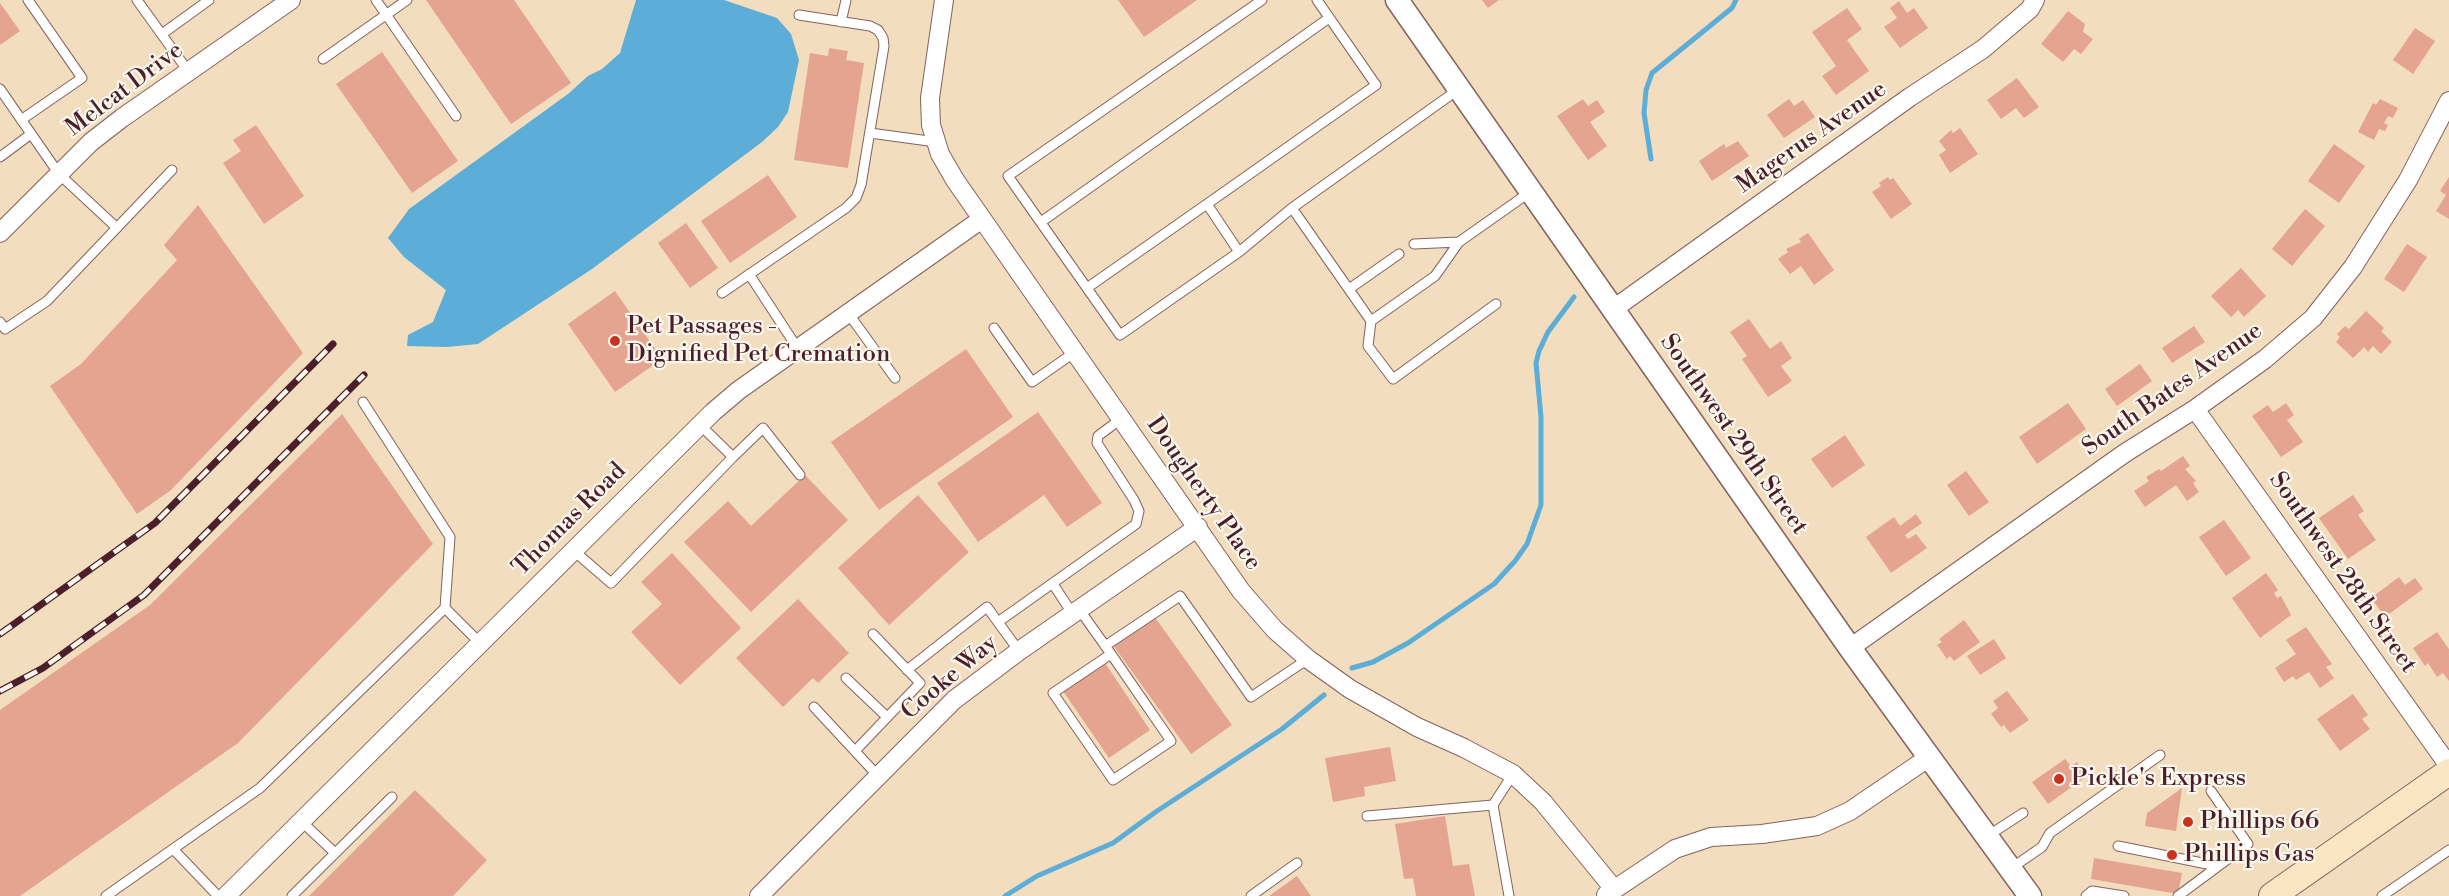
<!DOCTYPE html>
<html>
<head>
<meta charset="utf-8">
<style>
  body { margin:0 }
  canvas { display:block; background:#f2ddbe }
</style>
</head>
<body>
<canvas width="2449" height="896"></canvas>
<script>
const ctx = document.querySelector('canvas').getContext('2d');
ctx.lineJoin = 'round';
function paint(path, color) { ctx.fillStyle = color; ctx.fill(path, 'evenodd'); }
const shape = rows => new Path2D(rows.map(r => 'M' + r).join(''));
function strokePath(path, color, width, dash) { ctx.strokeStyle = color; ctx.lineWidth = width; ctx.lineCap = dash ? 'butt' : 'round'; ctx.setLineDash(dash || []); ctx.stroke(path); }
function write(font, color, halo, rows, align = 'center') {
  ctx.font = font + ' "Libre Bodoni",serif'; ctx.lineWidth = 4.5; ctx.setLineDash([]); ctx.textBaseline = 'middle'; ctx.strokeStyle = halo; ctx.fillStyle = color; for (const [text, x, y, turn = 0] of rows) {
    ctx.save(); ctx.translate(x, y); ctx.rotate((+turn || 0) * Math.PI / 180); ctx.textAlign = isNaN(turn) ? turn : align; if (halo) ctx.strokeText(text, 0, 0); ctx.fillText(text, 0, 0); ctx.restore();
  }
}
paint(shape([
  [636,0,724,0,777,18,791,34,799,60,788,112,778,127,762,142,592,269,478,344,447,347,407,346,408,335,433,322,446,290,404,257,388,238,409,209,568,94,588,76,602,69,620,53]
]), '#5cadd7');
strokePath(shape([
  [1651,159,1644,113,1646,90,1652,73,1732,8,1736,0],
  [1352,668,1373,662,1408,643,1494,584,1515,561,1527,544,1541,505,1541,417,1536,363,1539,351,1548,332,1574,297],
  [1005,896,1037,876,1113,843,1157,811,1282,729,1324,695]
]), '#5cadd7', 5);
paint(shape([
  [426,0,514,0,571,83,511,124],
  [1118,0,1197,0,1144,37],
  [1482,0,1499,0,1488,8],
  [1899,1,1907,13,1914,8,1928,28,1900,48,1884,27,1897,18,1890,8],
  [0,3,20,31,0,45],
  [1847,8,1862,29,1847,40,1869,71,1836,95,1822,76,1836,66,1812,32],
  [2068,11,2085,24,2083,32,2093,39,2081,54,2074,49,2063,62,2041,44],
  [2415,28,2435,41,2413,74,2393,60],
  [829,48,848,51,846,60,864,63,848,168,794,160,810,53,828,56],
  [382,52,458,161,412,193,336,84],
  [2017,78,2039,107,2024,118,2016,108,2001,119,1987,100],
  [1583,99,1588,106,1597,100,1605,112,1590,122,1607,146,1588,160,1557,116],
  [1789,99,1794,106,1803,100,1815,117,1784,138,1767,115],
  [2380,99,2398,108,2393,118,2388,116,2384,123,2388,125,2385,131,2379,129,2374,140,2358,132,2373,103,2376,105],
  [256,125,304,196,264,224,223,163,241,151,233,140],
  [1960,128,1978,154,1950,173,1939,155,1946,150,1939,141,1951,130,1953,133],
  [1738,141,1749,156,1712,181,1699,161,1724,144,1726,148],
  [2334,144,2365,166,2339,203,2308,181],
  [768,175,797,217,730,263,701,221],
  [1888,177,1890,180,1893,178,1912,204,1891,219,1872,192,1881,186,1879,183],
  [2449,177,2449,219,2436,211,2446,195,2440,191],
  [198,205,303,353,171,490,137,514,50,386,81,364,177,260,164,245],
  [2305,209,2325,226,2292,266,2272,249],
  [686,223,718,268,690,288,658,243],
  [1808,233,1834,270,1814,285,1801,266,1790,274,1778,259,1788,252,1786,249,1801,242,1799,239],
  [2407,244,2427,257,2404,292,2384,279],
  [2241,268,2266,296,2244,317,2238,310,2231,317,2211,296],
  [615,291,662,359,615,392,568,324],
  [2366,311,2384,328,2381,331,2392,342,2381,354,2373,346,2368,352,2364,347,2353,358,2336,342,2340,337,2337,334,2345,326,2349,329],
  [1749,319,1770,349,1781,341,1792,358,1781,366,1792,381,1768,397,1742,359,1747,356,1730,332],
  [2194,326,2205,342,2172,363,2162,348],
  [966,349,1013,417,879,510,831,442],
  [2140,364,2152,381,2117,406,2105,389],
  [2068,403,2086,429,2037,464,2019,437],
  [2286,403,2294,415,2287,420,2303,442,2281,457,2252,416,2268,405,2273,412],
  [1038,412,1102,503,1067,527,1044,495,978,542,937,483],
  [342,414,433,544,238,743,20,896,0,896,0,710,150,605],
  [1845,435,1865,465,1832,488,1811,459],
  [2183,456,2190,466,2185,469,2196,481,2193,483,2199,492,2187,501,2176,485,2145,507,2134,491,2149,481,2146,477,2159,469,2161,471],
  [1966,471,1989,502,1969,516,1947,485],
  [805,475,848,520,751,612,684,542,728,501,751,526],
  [918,495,969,552,889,625,838,568],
  [2353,495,2364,511,2358,515,2376,540,2348,559,2319,518],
  [1916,514,1922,523,1905,535,1908,539,1916,534,1927,548,1891,573,1866,537,1894,517,1900,526],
  [2224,520,2251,558,2226,576,2199,537],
  [672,553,741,628,680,685,631,632,662,604,641,582],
  [2266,573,2278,590,2274,593,2277,598,2281,596,2291,615,2260,638,2232,598],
  [2399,577,2405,585,2415,578,2423,589,2385,617,2371,598],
  [798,599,849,653,818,683,813,678,783,707,736,658],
  [1154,616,1232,725,1191,754,1113,645],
  [1964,620,1980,642,1954,661,1950,656,1947,659,1937,645,1942,642,1939,639],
  [2306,627,2332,664,2326,667,2334,678,2320,688,2309,672,2296,680,2293,676,2284,682,2275,668,2296,654,2286,640],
  [2437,632,2449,649,2449,681,2443,673,2437,677,2428,663,2425,666,2413,648],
  [1994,639,2006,658,1980,675,1967,656],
  [1105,663,1150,730,1109,758,1063,691],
  [2007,691,2029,720,2010,733,2004,725,2001,727,1991,714,1998,708,1993,701],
  [2353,694,2368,715,2362,719,2370,729,2340,751,2317,719],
  [1390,747,1396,781,1364,787,1365,796,1333,802,1325,758],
  [2065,759,2071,766,2077,762,2087,776,2048,804,2032,782],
  [2182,788,2176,831,2145,826,2147,813],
  [415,790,487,860,453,896,309,896],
  [1445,816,1453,866,1469,864,1475,896,1416,896,1413,878,1404,879,1395,824],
  [2094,858,2182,873,2178,894,2091,879],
  [1297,876,1311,896,1269,896]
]), '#e5a490');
const service = shape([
  [137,0,188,71],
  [376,0,456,116],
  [1262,0,1008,176,1120,335,1239,252,1292,208],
  [841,22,846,0],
  [162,34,209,0],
  [323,59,407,0],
  [0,89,59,174,117,228],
  [1459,89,1292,208,1371,321,1435,276,1459,242,1530,192],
  [21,120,82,78,28,0],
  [870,133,936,142],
  [0,157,31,134],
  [1041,222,1329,18],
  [1414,244,1459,242],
  [1239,252,1207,204,1376,85,1317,0],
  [749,274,798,349],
  [1087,288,1207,204],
  [1349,289,1399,254],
  [722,293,846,208,856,198,861,185,884,46,883,38,878,30,870,26,799,15],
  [848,313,895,378],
  [1371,321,1368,346,1393,379,1496,304],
  [0,322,5,329,47,301,172,170],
  [994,328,1032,382,1075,352],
  [363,402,450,537,445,608,480,643],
  [733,457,763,428,800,475],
  [573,550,611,583,733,457,699,424],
  [1053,584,1072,613],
  [1079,609,1111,654,1171,741,1113,780,1053,693,1111,654],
  [998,622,1136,524,1139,511,1134,500,1097,443,1098,436,1122,418],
  [1105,646,1180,596,1251,697,1308,659],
  [907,670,987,607,1019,651],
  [846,678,887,717],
  [814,707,878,776],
  [855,751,920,683,873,634],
  [1367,816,1493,805],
  [301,821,335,853],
  [1986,837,2023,813],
  [2118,846,2217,866],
  [173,849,218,896],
  [2010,869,2042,847,2050,833,2160,755],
  [106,896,260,788,445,608],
  [292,896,392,797],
  [1251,896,1297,863],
  [1509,896,1493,805,1513,774],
  [2086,896,2092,891,2124,896],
  [2178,896,2248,844,2211,791],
  [2382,896,2449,850]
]);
const minor = shape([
  [944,0,930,98,931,125,940,154,955,180,1241,591,1275,630,1308,659,1350,689,1417,727,1464,748,1513,774,1543,802,1614,889],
  [0,233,91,142,122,118,291,0],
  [1612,310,1910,97,1983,49,2030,9,2035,0],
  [2195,409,2449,766],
  [1850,648,2125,453,2195,409,2265,359,2313,318,2353,267,2408,180,2449,101],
  [1606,895,1675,849,1711,837,1762,834,1817,826,1850,811,1928,758],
  [226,896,713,412,739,390,982,219],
  [759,896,954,700,1019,651,1198,527]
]);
const tertiary = shape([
  [1397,0,1850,648,2030,896]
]);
const secondary = shape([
  [2272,896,2449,772]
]);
strokePath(service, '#85625e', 11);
strokePath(minor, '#85625e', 20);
strokePath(tertiary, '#85625e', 25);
strokePath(secondary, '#85625e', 28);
strokePath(service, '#fff', 9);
strokePath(minor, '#fff', 18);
strokePath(tertiary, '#fff', 22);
strokePath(secondary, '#fbe6c4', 26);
const rail = shape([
  [0,634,155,523,333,344],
  [0,691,43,668,144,595,364,375]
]);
strokePath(rail, '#4a1f2b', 7);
strokePath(rail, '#fbf7ec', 4.5, [14]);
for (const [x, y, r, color] of [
  [615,341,6,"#c8321e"],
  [2059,779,6,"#c8321e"],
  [2188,822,6,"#c8321e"],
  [2172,855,6,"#c8321e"]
]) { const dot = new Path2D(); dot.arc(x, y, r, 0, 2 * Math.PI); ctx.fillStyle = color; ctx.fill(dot); strokePath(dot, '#fbf7ec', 2); }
write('24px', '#4a1f2b', '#fbf7ec', [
  ["Melcat Drive",125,90,-37],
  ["Magerus Avenue",1812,138,-35],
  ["South Bates Avenue",2173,390,-35],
  ["Southwest 29th Street",1733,435,55],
  ["Dougherty Place",1203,494,55],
  ["Thomas Road",570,520,-45],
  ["Southwest 28th Street",2342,573,55],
  ["Cooke Way",950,678,-40]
]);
write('24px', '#4a1f2b', '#fbf7ec', [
  ["Pet Passages -",627,327],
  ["Dignified Pet Cremation",627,355],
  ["Pickle's Express",2071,779],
  ["Phillips 66",2200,822],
  ["Phillips Gas",2184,855]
], 'left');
</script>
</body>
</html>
